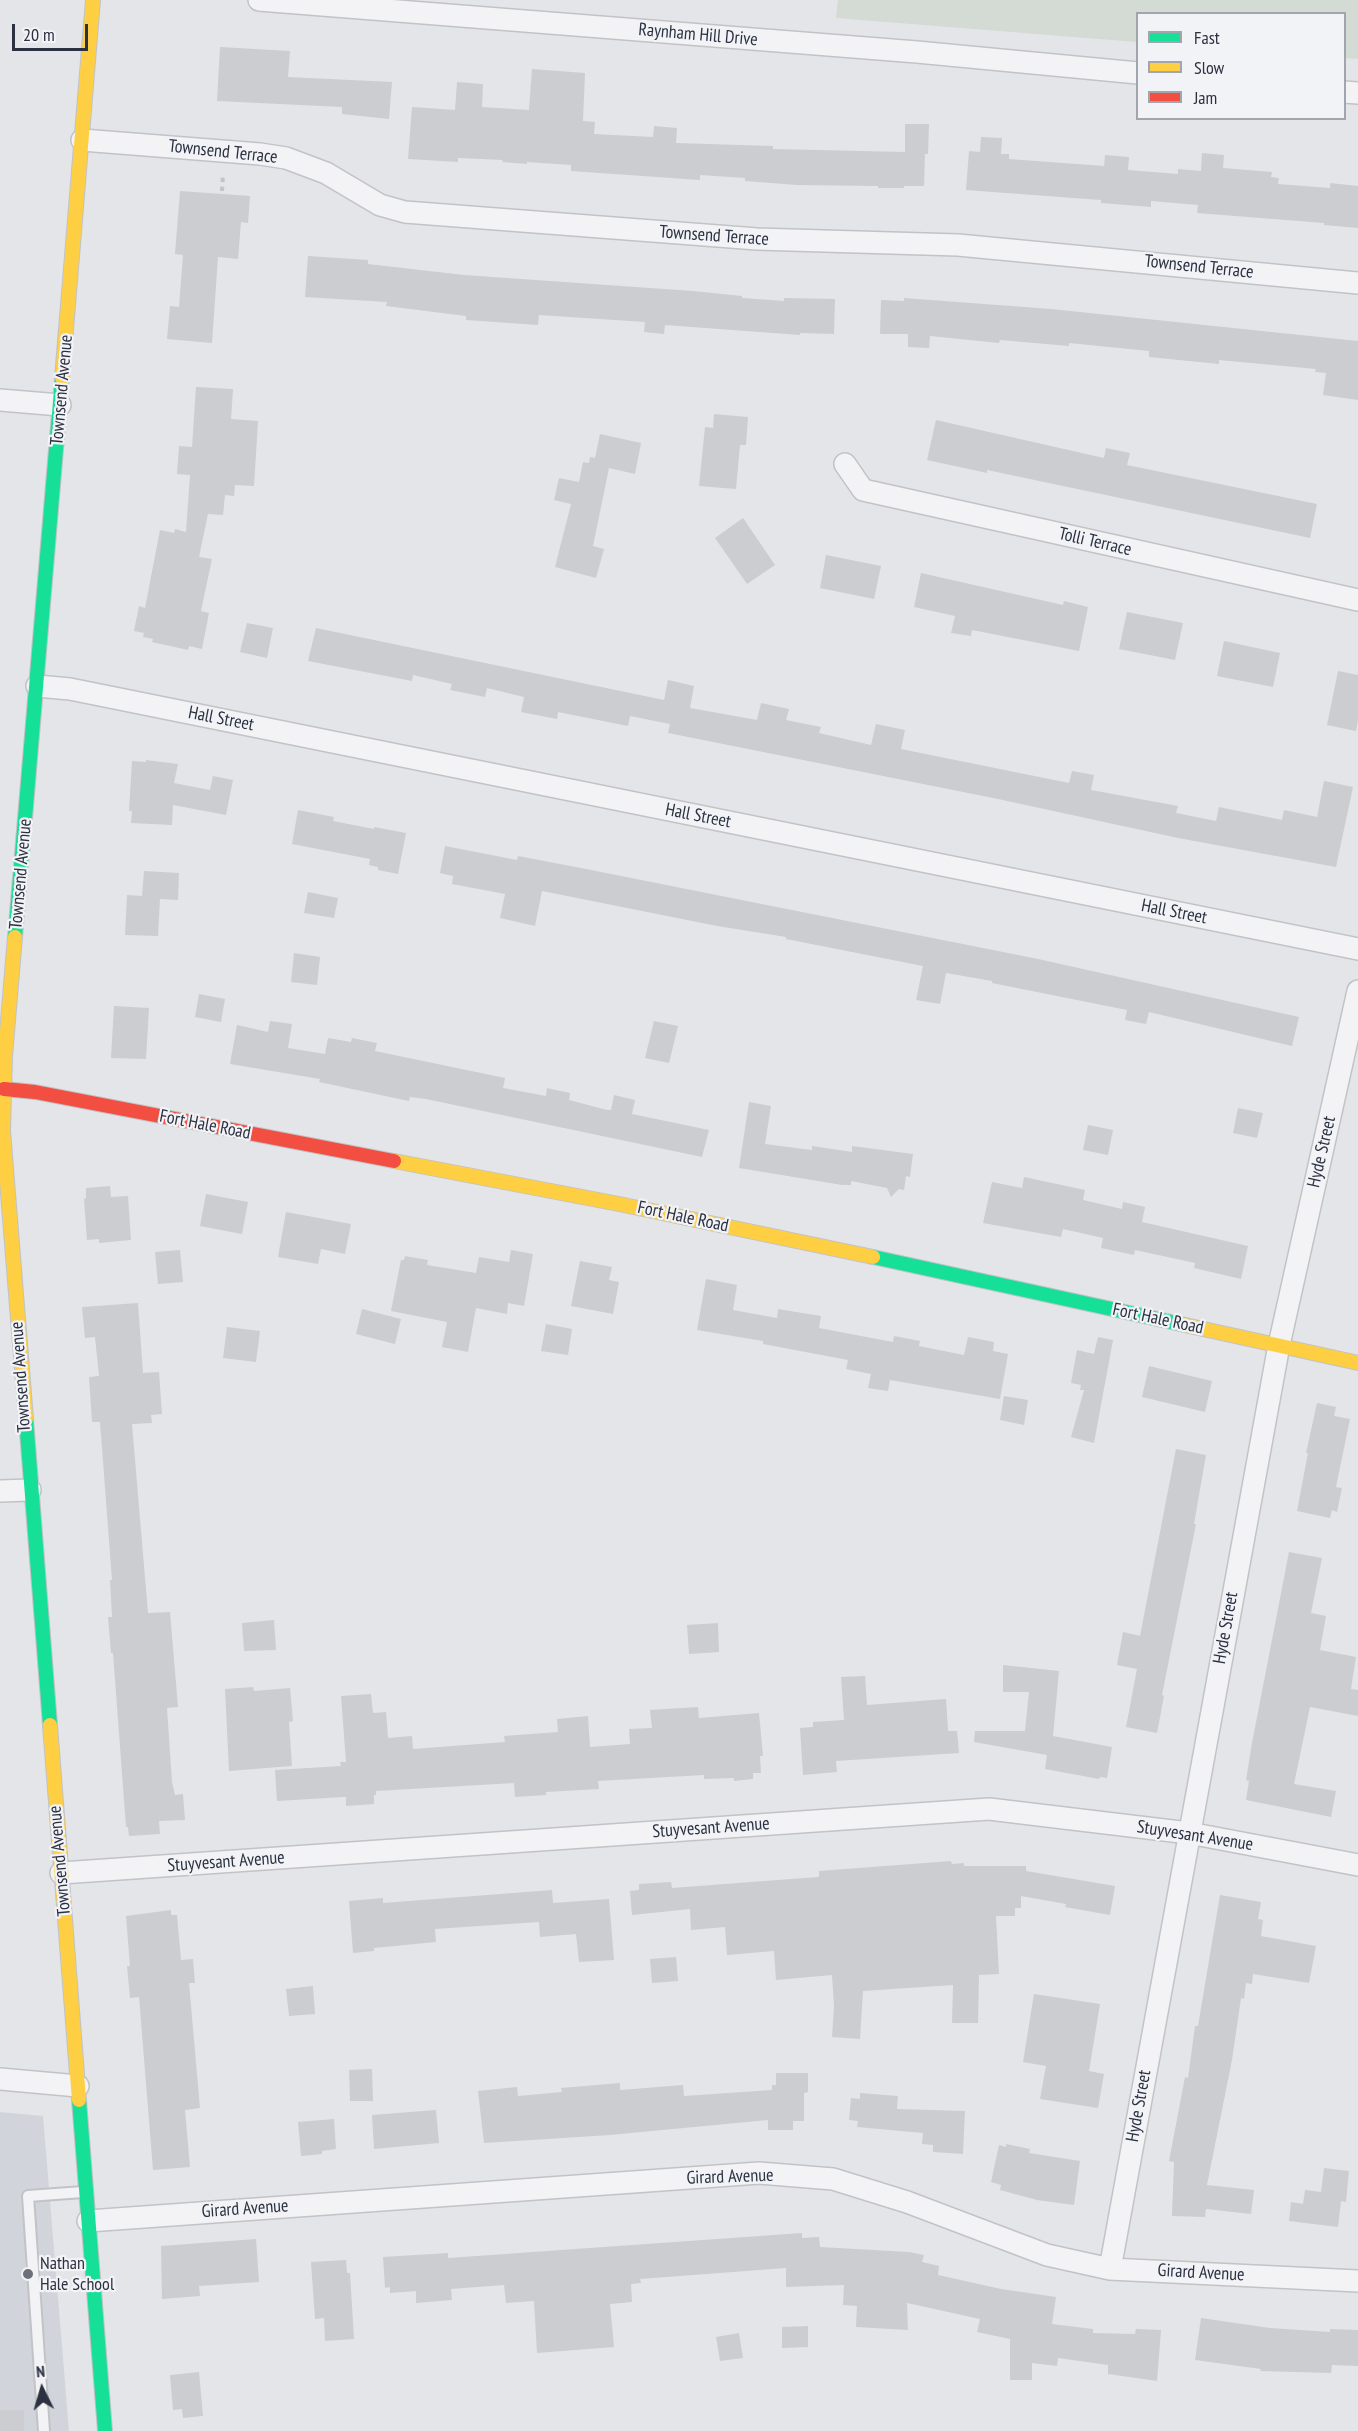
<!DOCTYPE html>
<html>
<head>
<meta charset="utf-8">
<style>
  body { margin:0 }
  #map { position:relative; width:1358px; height:2431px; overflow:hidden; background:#e3e5e8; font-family:"PT Sans Narrow",sans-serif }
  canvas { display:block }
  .legend { position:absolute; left:1136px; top:12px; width:210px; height:108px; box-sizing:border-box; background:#f2f3f7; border:2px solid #a2a5ae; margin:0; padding:8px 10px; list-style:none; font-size:18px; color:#2b3140 }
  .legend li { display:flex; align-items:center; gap:12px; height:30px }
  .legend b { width:30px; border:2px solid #a2a5ae }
  .north { position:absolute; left:12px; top:2359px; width:60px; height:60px; -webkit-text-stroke:4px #f2f3f7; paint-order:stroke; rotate:355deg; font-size:16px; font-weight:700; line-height:24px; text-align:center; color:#2b3140 }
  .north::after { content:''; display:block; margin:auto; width:21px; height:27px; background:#2b3140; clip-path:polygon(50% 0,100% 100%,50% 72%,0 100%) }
  .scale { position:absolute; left:12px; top:24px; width:76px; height:27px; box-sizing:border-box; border:3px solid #2b3140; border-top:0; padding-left:8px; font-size:18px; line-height:21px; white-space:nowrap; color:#2b3140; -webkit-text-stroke:4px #f2f3f7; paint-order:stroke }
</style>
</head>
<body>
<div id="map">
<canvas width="1358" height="2431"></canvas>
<ul class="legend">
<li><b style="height:8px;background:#16e098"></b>Fast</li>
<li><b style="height:8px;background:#ffcf43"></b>Slow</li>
<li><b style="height:8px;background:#f24e42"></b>Jam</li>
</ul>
<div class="north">N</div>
<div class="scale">20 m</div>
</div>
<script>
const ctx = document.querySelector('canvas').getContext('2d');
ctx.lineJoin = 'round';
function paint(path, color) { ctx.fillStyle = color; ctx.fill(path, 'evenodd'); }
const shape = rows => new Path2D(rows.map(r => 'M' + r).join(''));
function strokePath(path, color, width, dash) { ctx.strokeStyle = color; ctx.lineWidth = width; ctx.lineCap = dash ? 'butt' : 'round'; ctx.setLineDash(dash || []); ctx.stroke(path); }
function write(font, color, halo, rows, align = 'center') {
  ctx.font = font + ' "PT Sans Narrow",sans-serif'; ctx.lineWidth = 4.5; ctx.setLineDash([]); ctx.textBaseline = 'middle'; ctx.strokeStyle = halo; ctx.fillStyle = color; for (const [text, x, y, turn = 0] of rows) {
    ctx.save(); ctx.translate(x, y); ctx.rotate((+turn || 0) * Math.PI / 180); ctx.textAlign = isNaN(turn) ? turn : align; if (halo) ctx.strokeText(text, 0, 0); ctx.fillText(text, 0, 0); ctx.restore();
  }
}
paint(shape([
  [0,2112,43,2116,69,2431,0,2431]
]), '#d2d4db');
paint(shape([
  [838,0,1358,0,1358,59,1345,58,1344,14,1138,14,1137,42,836,18]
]), '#d3dbd4');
paint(shape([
  [220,47,290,51,288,77,392,82,389,119,342,114,342,107,217,101],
  [532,69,585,73,583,121,595,122,594,134,653,137,654,126,677,128,676,143,773,146,773,149,905,152,905,124,929,124,928,154,925,154,924,186,904,186,904,188,878,188,878,186,797,185,745,181,745,178,700,175,700,180,571,171,571,165,527,162,527,164,502,162,503,160,458,158,458,162,408,159,412,107,455,110,457,82,483,84,482,107,529,110],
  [981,137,1002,138,1001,154,1009,154,1009,159,1104,166,1105,155,1129,157,1128,170,1178,174,1178,169,1201,171,1202,153,1224,155,1223,168,1272,172,1271,177,1279,178,1278,184,1330,188,1330,183,1358,186,1358,228,1324,225,1324,223,1197,213,1198,205,1151,201,1151,207,1101,203,1101,200,966,190,969,151,980,152],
  [180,191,250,196,248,223,241,222,238,259,218,257,212,343,167,339,170,306,179,307,183,255,175,254],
  [308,256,368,260,368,264,464,275,693,291,742,296,742,298,784,301,784,298,835,299,834,334,800,333,800,335,665,325,664,334,644,332,645,322,539,315,538,325,466,320,466,316,386,306,387,302,305,297],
  [904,298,1051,309,1358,341,1358,400,1323,395,1326,373,1315,372,1316,369,1219,360,1219,364,1149,357,1149,351,1069,343,1069,346,1000,340,999,343,930,336,929,348,908,347,908,334,880,334,881,300,904,301],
  [196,387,233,389,231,419,258,421,254,486,235,485,234,496,225,495,223,515,208,514,199,557,212,559,201,611,209,613,202,649,189,646,188,650,152,642,153,639,143,637,144,633,134,631,139,606,145,608,160,530,174,533,175,529,186,532,190,475,177,474,179,446,192,447],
  [714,414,748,417,746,445,740,445,736,489,699,486,705,427,713,428],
  [936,420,1104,458,1106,448,1130,453,1127,465,1317,504,1310,538,987,470,987,473,927,460],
  [600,434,641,443,635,474,609,468,593,546,604,549,596,578,555,567,571,504,554,500,559,478,579,482,583,462,589,463,590,457,595,458],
  [743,518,775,565,747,584,715,538],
  [826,555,881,566,874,599,820,588],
  [921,573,1063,605,1064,601,1088,607,1079,651,972,630,971,636,951,633,955,616,914,607],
  [1127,612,1183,623,1175,660,1119,649],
  [247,623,273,628,267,658,240,652],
  [316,628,664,700,668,680,694,686,690,708,757,720,761,703,789,709,786,720,821,727,819,733,871,745,876,724,905,730,901,749,1069,783,1072,771,1094,775,1091,790,1178,806,1176,813,1216,821,1219,807,1282,820,1284,810,1317,817,1324,781,1353,787,1336,867,1178,838,998,799,668,733,670,724,630,716,628,726,558,712,557,719,521,712,524,697,487,688,485,697,450,690,452,684,413,675,412,681,308,661],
  [1224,641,1280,653,1273,687,1217,676],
  [1338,671,1358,675,1358,720,1356,731,1327,725],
  [146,760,178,764,174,783,210,790,213,776,233,780,226,815,173,805,172,825,131,823,132,811,129,811,132,761,146,762],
  [298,810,334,817,333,821,374,829,374,827,406,833,398,874,378,870,378,867,369,865,370,859,292,844],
  [445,846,517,860,518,856,581,868,1038,959,1299,1017,1292,1046,1149,1012,1146,1024,1125,1020,1127,1010,992,983,992,981,946,973,940,1004,916,1000,923,966,786,939,786,937,717,926,542,891,535,926,500,918,505,894,452,884,453,876,440,873],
  [144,871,179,873,178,900,160,899,158,936,125,935,127,895,142,896],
  [308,892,338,898,334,918,304,913],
  [294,953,320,957,317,985,291,982],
  [199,994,225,999,221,1022,195,1017],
  [114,1006,149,1008,146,1059,111,1058],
  [270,1021,292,1024,288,1048,325,1054,328,1038,351,1042,352,1038,377,1043,375,1051,505,1078,503,1088,546,1096,547,1088,570,1093,569,1100,607,1110,611,1110,614,1095,635,1100,632,1114,709,1130,702,1157,426,1099,410,1097,409,1101,319,1082,320,1079,230,1064,237,1025,268,1032],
  [654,1021,678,1026,669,1063,645,1058],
  [749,1102,771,1106,765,1144,812,1150,812,1146,852,1152,852,1146,913,1154,910,1177,906,1176,904,1190,899,1189,891,1197,887,1188,851,1181,851,1185,842,1185,739,1168],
  [1238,1108,1263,1113,1257,1138,1233,1133],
  [1088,1125,1113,1130,1108,1155,1083,1150],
  [1024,1177,1085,1190,1083,1200,1122,1209,1123,1202,1145,1207,1142,1222,1248,1246,1241,1279,1194,1268,1195,1263,1135,1250,1134,1255,1101,1248,1103,1238,1063,1229,1061,1237,983,1223,992,1182,1022,1188],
  [110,1186,111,1197,128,1196,131,1240,99,1243,99,1239,87,1240,84,1199,86,1198,86,1188],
  [206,1194,248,1202,242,1234,200,1226],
  [286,1212,351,1224,345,1254,321,1249,318,1264,278,1257],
  [180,1250,183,1282,158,1284,155,1252],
  [511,1250,533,1254,524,1306,508,1303,507,1314,476,1308,468,1352,442,1347,447,1322,391,1311,401,1260,404,1260,405,1256,428,1260,427,1265,476,1273,479,1257,509,1262],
  [580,1261,612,1267,609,1280,619,1282,613,1314,571,1306],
  [706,1279,737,1285,733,1310,777,1318,778,1309,821,1316,819,1328,893,1342,894,1336,920,1341,919,1346,964,1355,968,1337,994,1342,993,1351,1008,1354,1000,1399,890,1380,888,1391,868,1388,871,1374,846,1369,848,1360,763,1344,763,1341,697,1330],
  [138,1303,143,1373,159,1372,162,1414,151,1415,152,1423,132,1424,148,1613,170,1612,178,1707,167,1708,172,1782,175,1795,183,1794,185,1820,159,1821,160,1834,129,1836,128,1827,126,1827,113,1653,111,1653,108,1617,112,1617,110,1580,112,1580,100,1422,92,1422,89,1377,99,1376,95,1337,85,1338,82,1307],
  [362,1309,401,1319,395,1344,356,1334],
  [546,1324,572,1329,568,1355,541,1351],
  [227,1327,260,1331,256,1362,223,1358],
  [1098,1337,1113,1340,1094,1443,1071,1437,1084,1390,1080,1390,1081,1385,1071,1383,1077,1350,1094,1354],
  [1149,1366,1212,1381,1205,1412,1142,1397],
  [1004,1396,1028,1400,1024,1425,1000,1420],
  [1317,1403,1336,1407,1334,1416,1350,1419,1336,1487,1342,1488,1337,1512,1332,1510,1330,1518,1297,1511,1308,1453,1306,1453],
  [1176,1449,1206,1455,1194,1524,1196,1524,1162,1695,1164,1696,1157,1733,1126,1727,1137,1669,1117,1665,1123,1632,1140,1636],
  [1289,1552,1322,1558,1311,1613,1326,1616,1320,1650,1356,1657,1351,1689,1358,1690,1358,1716,1310,1707,1294,1784,1336,1791,1331,1817,1246,1800,1249,1781,1246,1780,1252,1743],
  [274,1620,276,1650,244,1651,242,1623],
  [718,1623,719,1652,689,1654,687,1625],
  [1003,1665,1059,1671,1053,1736,1112,1747,1107,1778,1100,1777,1099,1779,1045,1769,1047,1755,974,1742,975,1731,1025,1731,1029,1692,1003,1692],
  [865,1676,867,1705,946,1699,948,1731,957,1731,959,1753,836,1761,837,1772,803,1775,800,1728,813,1727,813,1722,844,1720,841,1677],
  [253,1687,254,1691,290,1688,293,1721,289,1722,292,1766,229,1771,225,1689],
  [371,1694,373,1713,386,1712,388,1738,412,1736,413,1749,505,1742,504,1736,558,1732,557,1719,588,1716,590,1747,630,1744,629,1729,652,1728,650,1710,698,1707,699,1718,759,1713,763,1756,760,1756,761,1773,753,1773,753,1779,734,1781,734,1778,704,1779,704,1775,598,1781,599,1789,546,1792,546,1795,515,1797,514,1783,376,1791,376,1795,374,1795,374,1804,346,1806,346,1797,343,1797,277,1801,275,1770,341,1766,340,1762,346,1762,341,1696],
  [951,1861,952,1864,964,1863,964,1866,1026,1866,1026,1871,1115,1886,1110,1915,1065,1907,1066,1904,1021,1896,1021,1908,1015,1908,1015,1916,996,1916,999,1974,979,1975,978,2023,952,2023,953,1985,863,1991,860,2039,832,2037,834,2006,832,1975,776,1980,774,1951,727,1955,725,1927,691,1930,690,1909,632,1915,630,1891,639,1890,639,1884,671,1882,672,1888,778,1880,819,1877,819,1871],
  [552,1890,553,1903,609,1899,614,1960,579,1962,576,1934,540,1937,539,1922,435,1929,436,1942,374,1948,374,1951,353,1953,349,1901,383,1898,383,1903],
  [1220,1895,1261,1902,1258,1919,1263,1920,1261,1936,1316,1946,1309,1983,1253,1974,1252,1984,1246,1983,1244,1999,1241,1998,1232,2060,1207,2185,1254,2190,1251,2214,1206,2209,1205,2217,1172,2216,1174,2162,1169,2161,1185,2077,1188,2078,1195,2026,1198,2026],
  [171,1910,171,1915,177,1915,181,1960,193,1959,195,1983,189,1983,200,2108,185,2110,190,2167,153,2170,139,1997,130,1998,127,1966,130,1966,126,1916],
  [676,1957,678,1981,652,1983,650,1959],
  [313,1986,315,2014,289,2016,286,1989],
  [1034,1994,1100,2004,1089,2071,1104,2074,1098,2108,1040,2099,1046,2066,1023,2062],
  [372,2069,373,2101,350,2101,349,2070],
  [776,2073,808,2073,808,2092,804,2093,804,2121,793,2121,793,2130,768,2130,768,2120,610,2135,484,2143,478,2091,517,2087,518,2096,562,2092,561,2088,620,2083,620,2090,683,2085,684,2096,772,2090,772,2085,776,2085],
  [860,2093,898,2096,897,2109,965,2111,963,2154,933,2152,933,2145,922,2144,923,2133,857,2127,858,2121,849,2120,851,2098,860,2099],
  [436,2110,439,2143,374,2149,372,2115],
  [334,2119,336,2149,322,2151,322,2154,301,2156,298,2122],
  [1006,2144,1030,2149,1029,2153,1080,2161,1074,2205,1037,2200,1000,2190,1001,2185,991,2182,999,2145,1006,2147],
  [1324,2168,1349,2171,1346,2202,1341,2201,1338,2227,1289,2221,1291,2202,1303,2204,1305,2190,1321,2192],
  [802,2233,802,2238,819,2237,820,2247,909,2252,924,2255,922,2262,939,2266,938,2275,1001,2289,1056,2297,1052,2324,1093,2329,1093,2333,1135,2334,1136,2329,1161,2330,1157,2381,1108,2374,1108,2365,1058,2358,1057,2366,1032,2363,1032,2380,1010,2380,1010,2339,977,2332,980,2319,907,2303,908,2330,856,2327,857,2306,843,2305,844,2285,786,2287,786,2268,640,2279,641,2283,631,2284,632,2302,610,2304,614,2347,537,2353,534,2301,506,2303,504,2285,451,2289,452,2300,416,2303,416,2291,390,2293,390,2287,385,2288,383,2257,448,2253,448,2258],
  [256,2239,259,2282,199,2286,200,2296,162,2299,161,2246],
  [346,2260,347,2273,350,2273,354,2339,325,2341,324,2318,315,2319,311,2262],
  [1201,2318,1270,2328,1330,2332,1330,2329,1358,2330,1358,2366,1332,2365,1331,2373,1260,2371,1261,2369,1195,2360],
  [808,2326,808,2347,782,2348,782,2327],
  [739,2333,743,2358,720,2361,716,2337],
  [199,2372,203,2416,183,2418,182,2409,173,2410,170,2375],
  [0,2410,24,2410,24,2431,0,2431]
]), '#cccdd0');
const lane = shape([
  [44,2431,28,2196,83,2192]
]);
const street = shape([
  [259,0,917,52,1138,73],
  [1344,92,1358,93],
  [82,140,260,154,286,158,326,173,380,205,405,212,757,239,958,245,1358,283],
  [0,400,60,405],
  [845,464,863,490,1358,600],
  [37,686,70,689,1358,949],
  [0,1491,30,1490],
  [61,1873,989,1809,1189,1833,1358,1865],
  [0,2079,78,2086],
  [88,2221,759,2173,833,2179,907,2202,1047,2255,1110,2269,1358,2281],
  [1110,2269,1279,1345,1358,991]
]);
const fast = shape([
  [15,937,62,378],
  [873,1257,1185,1325],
  [26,1419,50,1725],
  [79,2100,105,2431]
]);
const slow = shape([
  [62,378,93,0],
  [15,937,5,1056,3,1131,26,1419],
  [394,1161,619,1204,873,1257],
  [1185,1325,1358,1363],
  [50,1725,79,2100]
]);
const jam = shape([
  [4,1089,35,1092,394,1161]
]);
strokePath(lane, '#c1c3c6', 14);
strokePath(street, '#c1c3c6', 24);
strokePath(fast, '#c1c3c6', 16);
strokePath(slow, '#c1c3c6', 16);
strokePath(jam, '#c1c3c6', 16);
strokePath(shape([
  [222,191,223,174]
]), '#c3c3c8', 4, [4.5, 4.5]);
strokePath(lane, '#f3f3f5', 10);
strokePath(street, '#f3f3f5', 21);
strokePath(fast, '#16e098', 14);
strokePath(slow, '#ffcf43', 14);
strokePath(jam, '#f24e42', 14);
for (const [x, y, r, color] of [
  [28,2274,6,"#6b707b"]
]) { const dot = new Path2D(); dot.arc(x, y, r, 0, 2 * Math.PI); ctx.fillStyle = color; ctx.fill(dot); strokePath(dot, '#f2f3f7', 2); }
write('18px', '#2b3140', '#f2f3f7', [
  ["Raynham Hill Drive",698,35,5],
  ["Townsend Terrace",223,152,6],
  ["Townsend Terrace",714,236,4],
  ["Townsend Terrace",1199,267,6],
  ["Townsend Avenue",62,390,-85],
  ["Tolli Terrace",1095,542,13],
  ["Hall Street",221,719,11],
  ["Hall Street",698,816,11],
  ["Townsend Avenue",21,874,-85],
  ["Hall Street",1174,912,11],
  ["Fort Hale Road",205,1125,11],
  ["Hyde Street",1322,1152,-77],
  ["Fort Hale Road",683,1217,12],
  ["Fort Hale Road",1158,1319,12],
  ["Townsend Avenue",21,1377,-94],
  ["Hyde Street",1226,1628,-80],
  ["Stuyvesant Avenue",711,1828,-4],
  ["Stuyvesant Avenue",1195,1836,9],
  ["Townsend Avenue",60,1861,-95],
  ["Stuyvesant Avenue",226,1862,-4],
  ["Hyde Street",1139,2106,-80],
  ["Girard Avenue",730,2177,-2],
  ["Girard Avenue",245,2209,-4],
  ["Girard Avenue",1201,2273,3]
]);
write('18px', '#2b3140', '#f2f3f7', [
  ["Nathan",40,2264],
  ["Hale School",40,2285]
], 'left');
</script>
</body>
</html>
